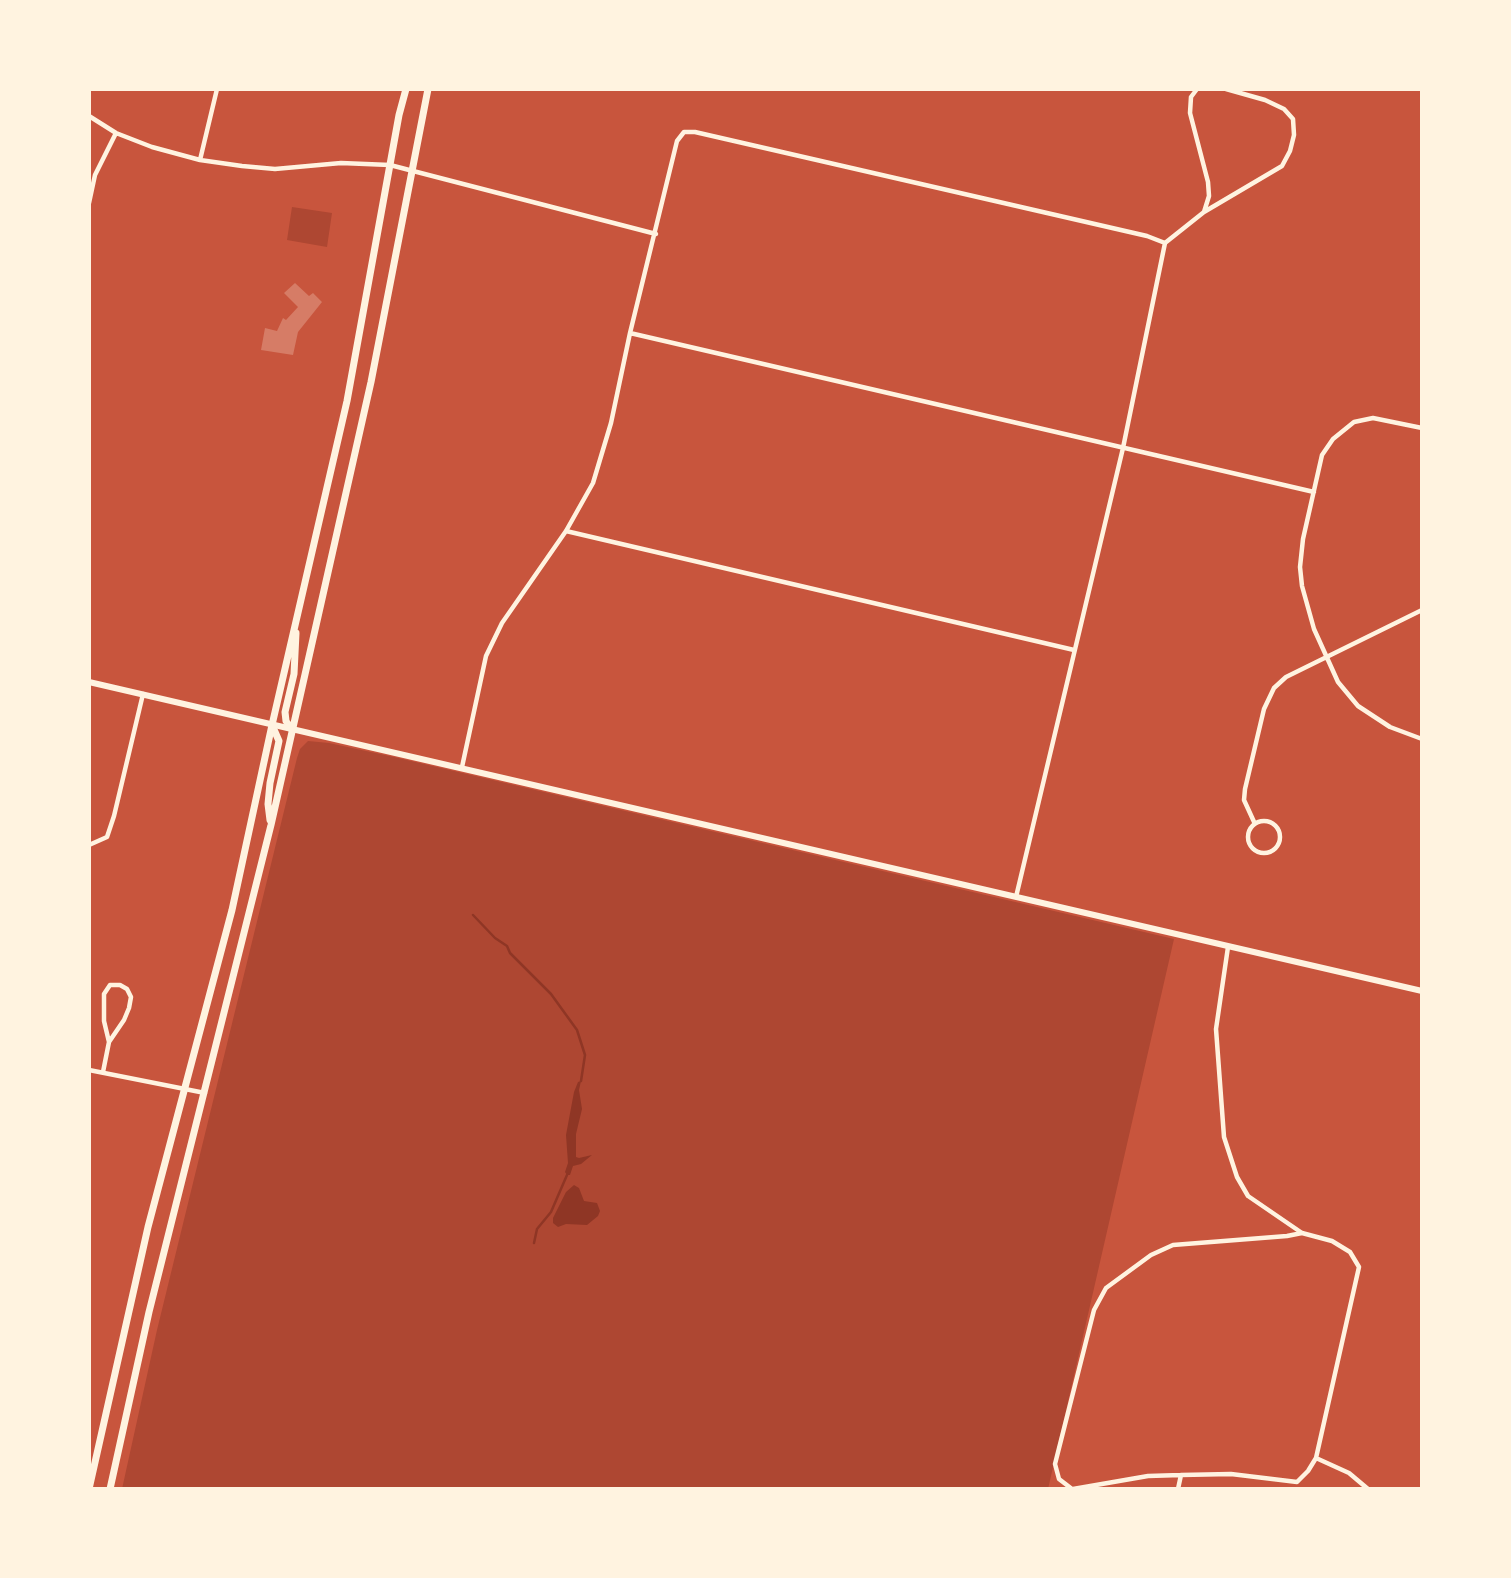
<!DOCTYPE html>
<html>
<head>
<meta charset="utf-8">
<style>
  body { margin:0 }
  #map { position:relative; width:1511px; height:1578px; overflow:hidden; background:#c8553d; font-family:Roboto,sans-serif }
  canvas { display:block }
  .frame { position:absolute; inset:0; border:91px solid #fff3e0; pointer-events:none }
</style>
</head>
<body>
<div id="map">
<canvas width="1511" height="1578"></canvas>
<div class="frame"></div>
</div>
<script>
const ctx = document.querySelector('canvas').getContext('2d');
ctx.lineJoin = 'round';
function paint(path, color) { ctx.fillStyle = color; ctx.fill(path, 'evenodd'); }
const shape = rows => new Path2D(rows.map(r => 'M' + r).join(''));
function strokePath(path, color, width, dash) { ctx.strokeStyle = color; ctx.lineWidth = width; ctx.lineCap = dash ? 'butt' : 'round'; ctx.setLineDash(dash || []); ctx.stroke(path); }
paint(shape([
  [292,207,332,213,327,247,287,240],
  [308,741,329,743,394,757,1174,939,1048,1489,122,1489,157,1330,297,758,300,749]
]), '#ae4732');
paint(shape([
  [581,1081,579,1090,582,1109,576,1134,576,1157,579,1158,592,1155,581,1164,573,1166,570,1175,567,1175,565,1172,568,1163,566,1135,574,1092,578,1082],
  [574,1185,579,1188,584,1201,597,1203,600,1211,598,1216,587,1225,566,1224,558,1227,553,1223,553,1218,566,1192]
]), '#8f3625');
strokePath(shape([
  [473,915,495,938,507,946,510,953,551,994,577,1030,585,1055,581,1081],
  [534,1243,537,1229,551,1212,567,1175]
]), '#8f3625', 2.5);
paint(shape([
  [295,283,309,296,313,293,322,302,298,332,293,355,261,350,265,328,277,331,283,318,286,320,298,307,284,293]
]), '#d67c66');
strokePath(shape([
  [1197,89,1191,97,1190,113,1208,182,1209,196,1204,212,1282,166,1290,151,1294,135,1293,119,1284,109,1265,100,1226,89],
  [89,116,116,133,152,147,200,160,242,166,275,169,341,163,390,165,656,234],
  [200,160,217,89],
  [89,203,95,175,116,133],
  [1165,243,1204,212],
  [630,333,1314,492],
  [1422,428,1373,418,1354,422,1333,439,1322,455,1303,539,1300,567,1302,586,1314,629,1338,682,1358,706,1390,727,1422,739],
  [566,531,1074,650],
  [462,767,486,656,502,623,566,531,593,483,611,423,630,333,677,141,684,132,695,132,1147,236,1165,243],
  '1248 837a16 16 0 1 1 32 0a16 16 0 1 1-32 0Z',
  [1255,824,1244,800,1245,789,1264,709,1274,688,1286,677,1422,610],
  [89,845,107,837,114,816,143,694],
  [1016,897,1123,448,1165,243],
  [89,1070,205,1093],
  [103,1072,109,1042,124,1020,129,1008,131,997,127,989,120,985,110,985,104,994,104,1021,109,1042],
  [1316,1458,1349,1473,1368,1489],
  [1072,1489,1059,1479,1055,1464,1094,1310,1106,1288,1151,1255,1173,1245,1287,1236,1302,1233],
  [1073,1489,1148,1476,1181,1475,1231,1474,1297,1482,1308,1471,1316,1458,1359,1267,1350,1252,1332,1241,1302,1233,1248,1196,1237,1177,1224,1137,1216,1029,1228,947],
  [1178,1489,1181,1475]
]), '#fff3e0', 4.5);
strokePath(shape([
  [89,682,1422,991]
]), '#fff3e0', 6);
strokePath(shape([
  [291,729,286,721,285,712,294,674,296,633],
  [270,820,268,804,270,783,279,741,272,725],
  [89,1489,148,1227,232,910,272,725,347,401,399,115,406,89],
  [110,1489,149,1312,271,825,371,382,428,89]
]), '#fff3e0', 7);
</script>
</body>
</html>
